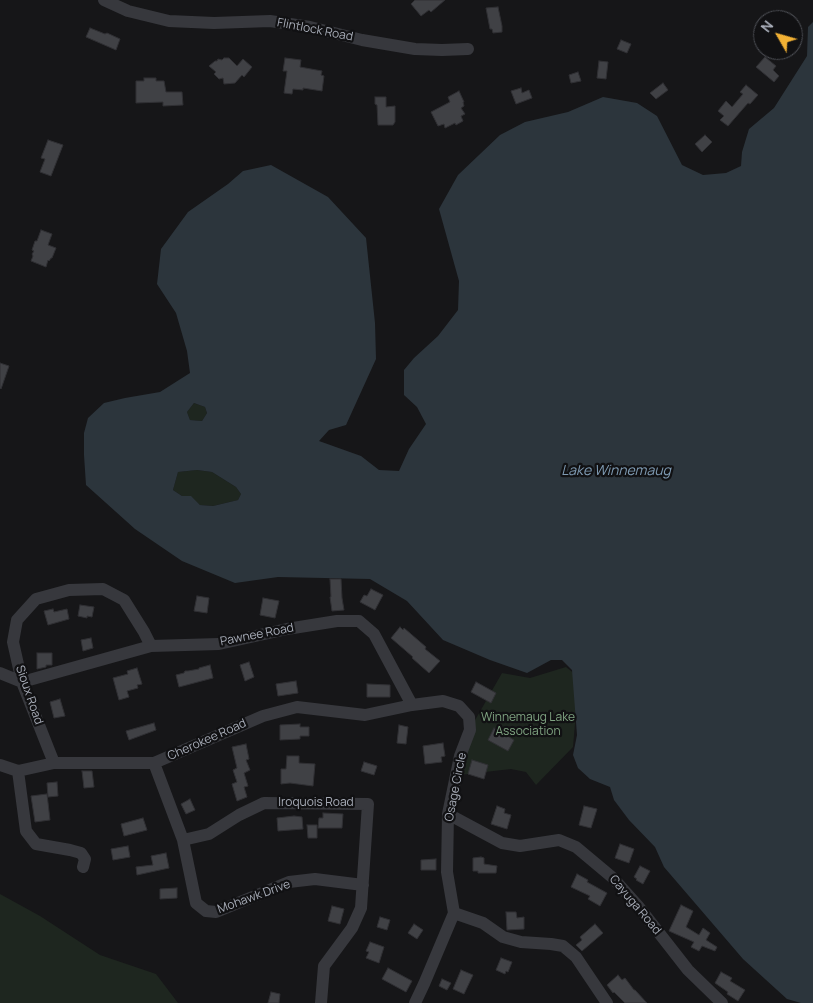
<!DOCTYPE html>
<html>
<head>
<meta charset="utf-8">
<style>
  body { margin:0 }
  #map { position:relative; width:813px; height:1003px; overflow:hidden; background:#161618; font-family:Manrope,sans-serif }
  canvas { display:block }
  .north { position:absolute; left:753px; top:10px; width:50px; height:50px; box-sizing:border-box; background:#111113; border:1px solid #4d4f55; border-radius:50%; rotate:308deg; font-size:14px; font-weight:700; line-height:20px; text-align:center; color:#a8adb8 }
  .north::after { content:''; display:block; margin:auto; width:18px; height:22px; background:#f2b134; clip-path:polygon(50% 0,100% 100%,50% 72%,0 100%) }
</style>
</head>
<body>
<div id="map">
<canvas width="813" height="1003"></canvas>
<div class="north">N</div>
</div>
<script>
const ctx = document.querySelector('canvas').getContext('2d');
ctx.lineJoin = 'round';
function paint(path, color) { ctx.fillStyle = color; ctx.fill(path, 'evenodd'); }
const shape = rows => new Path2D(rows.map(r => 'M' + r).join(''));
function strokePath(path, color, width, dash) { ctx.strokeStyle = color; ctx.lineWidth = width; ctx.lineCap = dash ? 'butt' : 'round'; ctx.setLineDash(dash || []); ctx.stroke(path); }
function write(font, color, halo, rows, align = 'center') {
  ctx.font = font + ' Manrope,sans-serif'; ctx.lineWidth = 4.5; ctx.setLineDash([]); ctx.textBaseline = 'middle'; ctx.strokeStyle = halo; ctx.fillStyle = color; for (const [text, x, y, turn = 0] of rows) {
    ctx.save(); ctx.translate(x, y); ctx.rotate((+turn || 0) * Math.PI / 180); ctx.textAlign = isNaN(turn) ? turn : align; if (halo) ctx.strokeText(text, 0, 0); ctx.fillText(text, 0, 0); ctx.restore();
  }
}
paint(shape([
  [194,403,205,407,207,413,202,421,190,420,187,412],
  [197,470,212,472,236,487,241,494,238,500,213,506,200,505,191,497,182,496,173,490,178,472],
  [566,667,576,675,576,712,573,747,536,785,526,772,511,769,459,775,458,750,502,673,530,678],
  [0,894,40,916,100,955,156,974,178,1003,0,1003]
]), '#1e261f');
paint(shape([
  [813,22,813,1003,801,1003,787,999,743,959,664,867,655,847,629,820,614,800,610,787,590,779,578,768,573,755,577,735,572,670,562,660,551,660,527,673,490,660,443,640,407,601,370,579,278,577,235,583,182,561,135,529,86,485,84,455,84,433,88,418,104,403,125,398,160,392,190,373,187,351,176,313,157,284,161,249,188,212,228,184,243,171,271,165,328,197,366,238,375,323,376,359,346,425,329,430,319,441,361,456,379,470,399,471,409,449,426,424,417,407,404,395,404,370,414,358,438,336,458,310,459,281,439,209,458,175,500,135,525,122,568,112,603,97,637,103,657,116,682,165,703,175,726,173,741,166,742,152,749,129,774,108,807,56,808,27],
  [194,403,205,407,207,413,202,421,190,420,187,412],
  [197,470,212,472,236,487,241,494,238,500,213,506,200,505,191,496,182,496,173,490,178,472]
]), '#2c353c');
const building = shape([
  [415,0,445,0,431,12,429,10,421,16,411,4,415,0],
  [498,7,502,26,502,32,493,33,492,29,490,29,486,8,498,7],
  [90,28,105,34,107,33,120,39,116,50,86,37,90,28],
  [621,40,631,44,627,53,617,49,621,40],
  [765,57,776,66,773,70,779,76,774,82,756,67,765,57],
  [224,58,229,58,237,66,243,59,252,67,244,77,242,75,235,83,224,84,223,78,219,79,214,74,216,72,209,66,215,61,217,61,218,59,222,60,224,58],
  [285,58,301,60,300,67,322,71,321,75,324,76,322,91,303,88,303,90,293,89,292,94,284,93,287,71,283,71,285,58],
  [599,61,608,62,606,79,597,78,599,61],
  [578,72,581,81,571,83,569,75,578,72],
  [144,78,156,78,156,81,164,81,166,92,182,92,183,105,163,106,163,102,136,103,136,81,144,81,144,78],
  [663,83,668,90,656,99,650,93,663,83],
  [746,85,758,95,750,104,748,103,728,126,720,120,724,116,718,111,726,101,732,107,743,94,740,92,746,85],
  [521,88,522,93,529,90,532,98,516,104,511,91,521,88],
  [459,91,464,102,463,102,464,106,461,108,465,114,461,116,463,121,456,125,455,123,445,128,444,124,438,126,431,112,450,102,448,97,459,91],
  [375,97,386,97,386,107,395,106,395,122,393,125,378,125,377,105,375,104,375,97],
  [705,135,712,142,702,152,695,144,705,135],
  [48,140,63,145,51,176,40,172,45,159,41,158,48,140],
  [41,230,52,234,48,245,56,248,52,258,51,258,49,261,48,260,46,267,31,261,33,256,32,254,34,251,32,250,35,241,37,241,41,230],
  [0,363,9,366,1,389,0,388,0,363],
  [330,579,341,579,342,598,344,610,332,611,330,597,331,597,330,579],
  [371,589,383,595,375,610,360,602,364,595,367,596,371,589],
  [197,596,209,598,207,613,194,611,197,596],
  [263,598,279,601,275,618,260,615,263,598],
  [80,605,94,607,92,617,87,616,87,618,78,616,80,605],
  [53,609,54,612,67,609,69,619,48,625,44,611,53,609],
  [400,627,403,630,404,628,426,647,425,649,440,661,429,673,412,658,413,657,391,638,400,627],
  [91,638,93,648,83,651,81,640,91,638],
  [37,653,52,653,52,665,46,665,46,667,37,669,37,653],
  [249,662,254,677,245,681,240,665,249,662],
  [210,665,213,678,179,687,176,675,184,673,185,671,188,671,199,669,199,668,210,665],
  [137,668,142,684,137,685,138,688,127,691,129,697,119,700,113,678,128,674,127,671,137,668],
  [296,681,298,693,278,696,276,684,296,681],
  [476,682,496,693,491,703,471,692,476,682],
  [367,684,390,685,390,697,367,697,367,684],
  [60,699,65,716,54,718,50,702,60,699],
  [154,723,156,730,129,740,126,731,154,723],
  [300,724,300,727,309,727,309,736,300,736,300,739,280,740,280,725,300,724],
  [399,725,408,727,406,744,397,743,399,725],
  [494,728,514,740,508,751,488,740,494,728],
  [443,743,445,756,441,757,442,762,425,764,423,746,443,743],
  [246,744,249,759,246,760,250,770,244,773,248,786,244,787,247,797,237,801,232,784,237,782,233,770,237,768,232,747,246,744],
  [287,756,299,756,299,763,315,764,313,786,290,783,281,784,281,769,286,769,287,756],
  [472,760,488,765,484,779,468,774,472,760],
  [364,762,377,766,374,775,361,771,364,762],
  [82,771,92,771,94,787,84,788,82,771],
  [57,782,58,796,48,797,47,783,57,782],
  [47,794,50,820,35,822,31,796,47,794],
  [190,799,195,810,186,814,181,804,190,799],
  [497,806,505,809,504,813,511,815,507,829,491,824,497,806],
  [584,806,597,809,591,828,579,825,584,806],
  [323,813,343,814,342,828,318,828,319,818,323,818,323,813],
  [294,816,302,817,303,829,278,831,277,818,294,816],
  [143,818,147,830,124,836,121,824,143,818],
  [307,825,317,825,317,838,308,838,307,825],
  [620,844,634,849,629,863,615,858,620,844],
  [128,846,130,857,113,860,111,849,128,846],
  [166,853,169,868,137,875,136,867,153,865,151,856,166,853],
  [481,857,484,858,484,864,497,866,496,873,478,873,478,871,473,871,473,858,481,857],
  [436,859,436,870,421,870,421,860,436,859],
  [640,866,650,871,643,884,636,880,637,879,634,877,640,866],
  [577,874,588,880,587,882,607,893,600,906,588,899,590,896,571,887,577,874],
  [177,888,177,898,160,899,160,889,177,888],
  [681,905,693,911,686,927,699,935,703,928,710,933,706,940,717,947,715,951,702,946,699,951,691,947,694,942,669,931,681,905],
  [332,906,344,909,340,924,328,921,332,906],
  [506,912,516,912,517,918,524,917,524,929,507,930,506,912],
  [380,917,390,920,387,930,377,927,380,917],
  [414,924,423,930,417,939,408,933,414,924],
  [595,924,603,933,582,951,576,945,582,940,580,937,595,924],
  [370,942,384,947,379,963,366,958,369,952,366,951,370,942],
  [501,958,512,962,508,972,506,971,505,974,496,970,501,958],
  [388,968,412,981,406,992,382,979,388,968],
  [461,970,473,975,464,994,453,989,461,970],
  [721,972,732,978,730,981,745,990,738,1001,727,994,728,992,715,983,721,972],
  [618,975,622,980,625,978,634,990,635,990,647,1003,625,1003,614,992,613,993,607,985,618,975],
  [442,979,451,983,447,990,439,986,442,979],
  [271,992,280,994,279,1003,268,1003,271,992]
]);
paint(building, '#404145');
strokePath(building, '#303034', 1);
strokePath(shape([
  [104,0,128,11,169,21,214,23,270,21,310,27,362,40,415,49,442,50,468,49],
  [0,673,22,682,151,646,219,644,287,629,337,621,359,621,374,634,412,705],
  [54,763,22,682,13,642,17,620,36,599,69,590,103,589,124,600,144,632,151,646],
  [154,763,183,840,196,903,206,911,216,912,289,882,315,879,363,885],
  [0,765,18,771,54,763,154,763,263,716,297,707,365,715,412,705,443,701,459,706,469,717,470,730,460,756,448,814,447,872,454,913,424,984,415,1003],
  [18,771,26,831,36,844,70,850,81,853,85,859,83,867],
  [448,814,502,843,520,846,559,840,576,847,613,878,638,906,688,970,722,1003],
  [183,840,209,834,239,815,264,803,368,804,361,908,352,928,324,966,321,1003],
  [454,913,483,923,503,937,521,942,551,944,563,946,576,957,607,1003]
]), '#37383d', 12);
write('12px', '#a8adb8', '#111113', [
  ["Flintlock Road",315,30,11],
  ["Pawnee Road",257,635,-11],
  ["Sioux Road",29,695,71],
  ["Cherokee Road",207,740,-24],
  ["Osage Circle",456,787,-79],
  ["Iroquois Road",316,803],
  ["Mohawk Drive",254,897,-20],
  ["Cayuga Road",635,905,50]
]);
write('12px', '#7fa381', '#111113', [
  ["Winnemaug Lake",528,718],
  ["Association",528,732]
]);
write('italic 14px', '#7f9bb3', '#111113', [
  ["Lake Winnemaug",616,471]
]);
</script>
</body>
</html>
